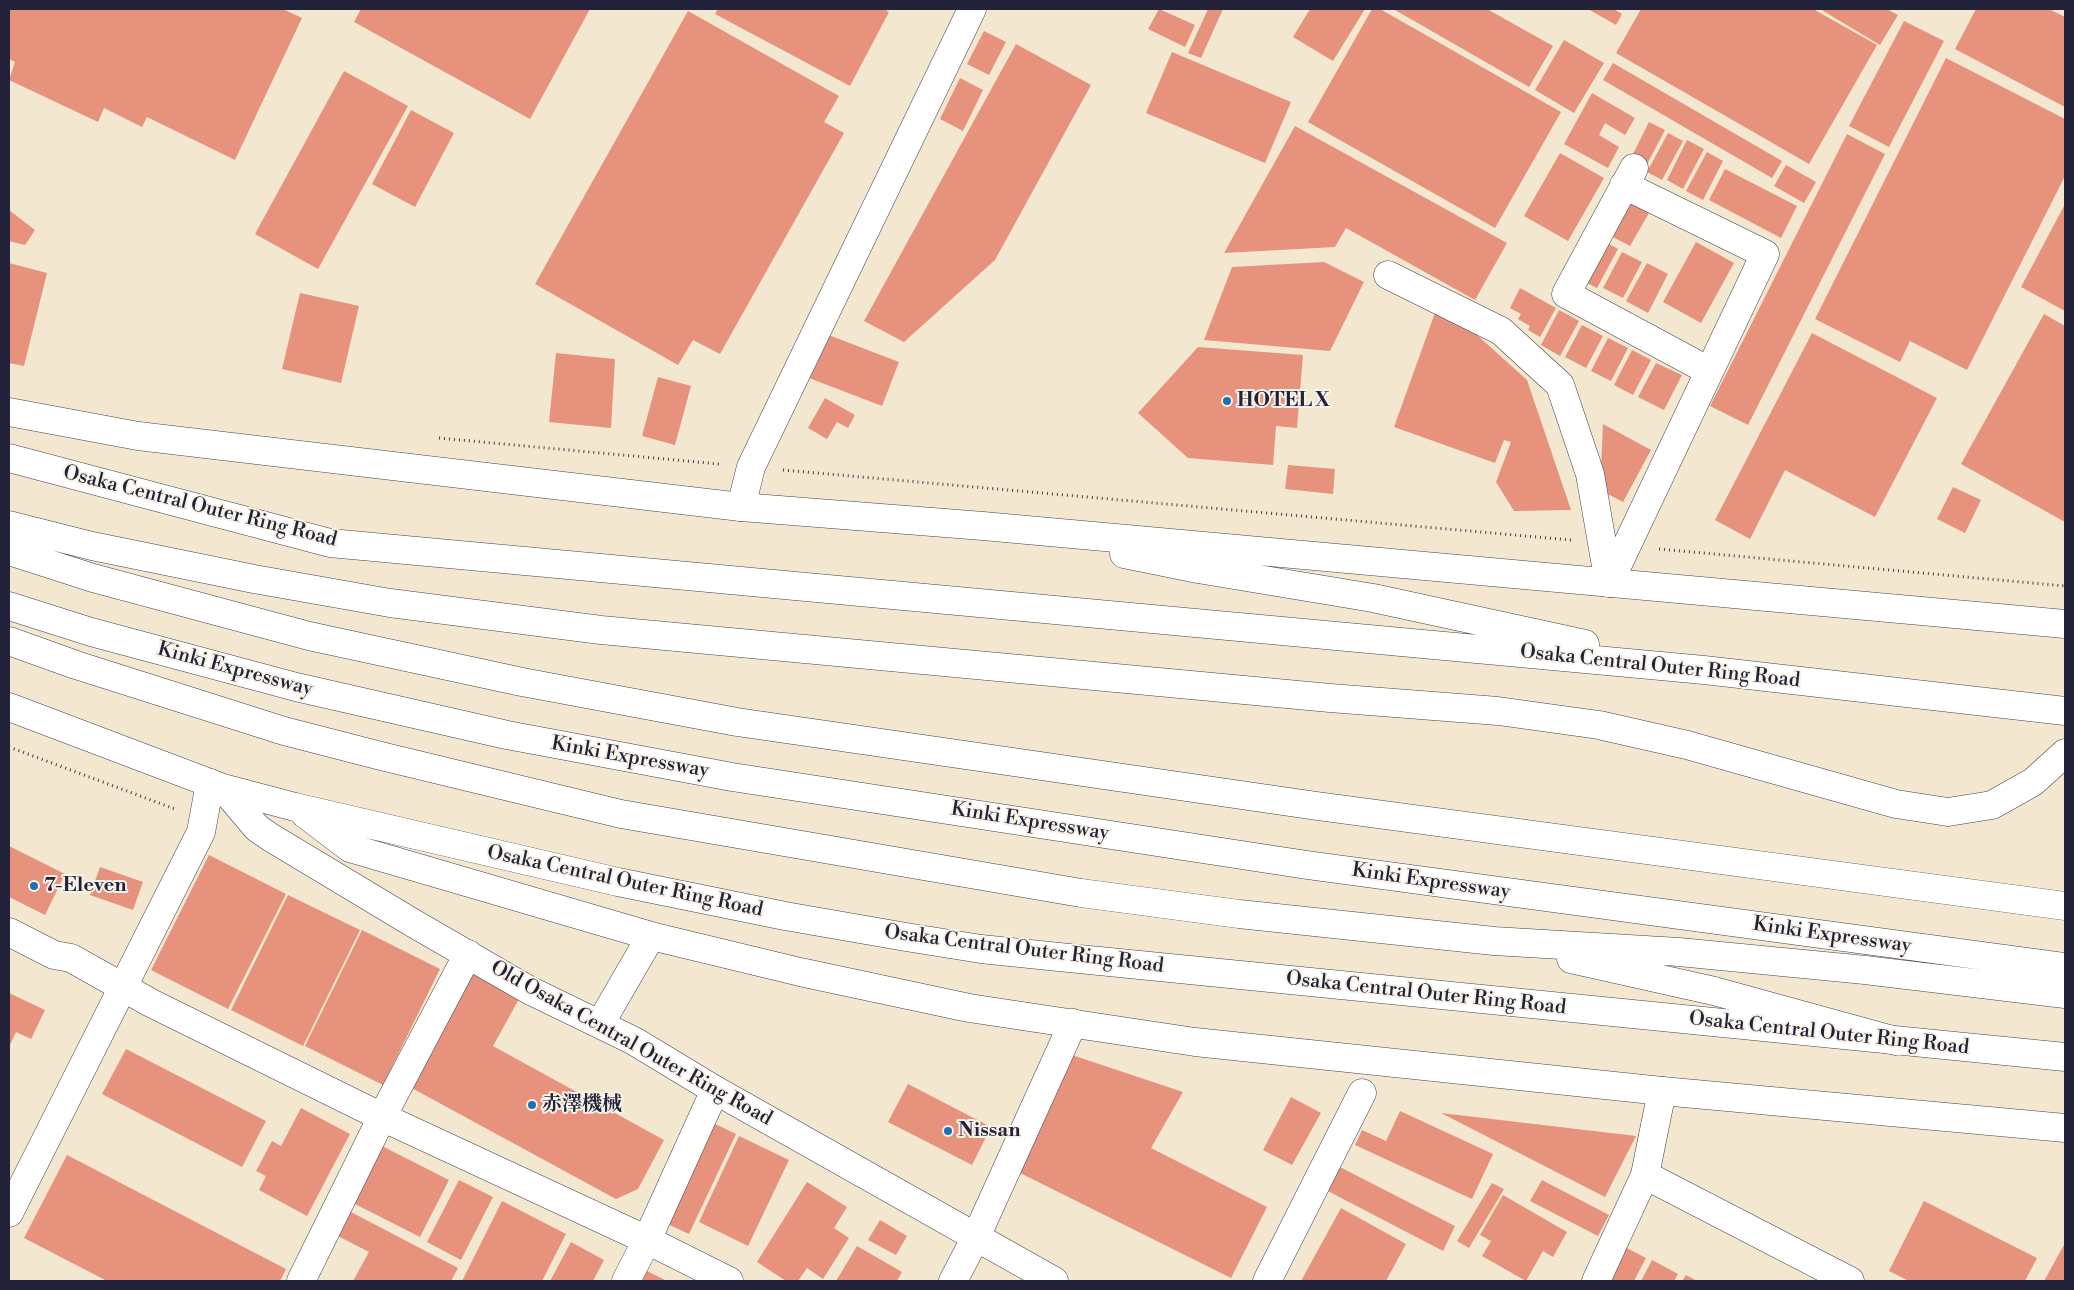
<!DOCTYPE html>
<html>
<head>
<meta charset="utf-8">
<style>
  body { margin:0 }
  #map { position:relative; width:2074px; height:1290px; overflow:hidden; background:#f3e7d0; font-family:"Libre Bodoni",serif }
  canvas { display:block }
  .frame { position:absolute; inset:0; border:10px solid #22223b; pointer-events:none }
</style>
</head>
<body>
<div id="map">
<canvas width="2074" height="1290"></canvas>
<div class="frame"></div>
</div>
<script>
const ctx = document.querySelector('canvas').getContext('2d');
ctx.lineJoin = 'round';
function paint(path, color) { ctx.fillStyle = color; ctx.fill(path, 'evenodd'); }
const shape = rows => new Path2D(rows.map(r => 'M' + r).join(''));
function strokePath(path, color, width, dash) { ctx.strokeStyle = color; ctx.lineWidth = width; ctx.lineCap = dash ? 'butt' : 'round'; ctx.setLineDash(dash || []); ctx.stroke(path); }
function write(font, color, halo, rows, align = 'center') {
  ctx.font = font + ' "Libre Bodoni","Noto Serif JP",serif'; ctx.lineWidth = 4; ctx.setLineDash([]); ctx.textBaseline = 'middle'; ctx.strokeStyle = halo; ctx.fillStyle = color; for (const [text, x, y, turn = 0] of rows) {
    ctx.save(); ctx.translate(x, y); ctx.rotate((+turn || 0) * Math.PI / 180); ctx.textAlign = isNaN(turn) ? turn : align; if (halo) ctx.strokeText(text, 0, 0); ctx.fillText(text, 0, 0); ctx.restore();
  }
}
paint(shape([
  [9,9,283,9,302,18,235,160,147,117,142,127,104,108,98,122,9,80,15,62,9,59],
  [361,9,590,9,530,119,354,22],
  [718,9,884,9,889,12,850,86,715,14],
  [1159,9,1195,25,1185,47,1148,29],
  [1208,9,1223,9,1201,58,1188,53],
  [1310,9,1365,9,1333,61,1293,37],
  [1372,9,1380,9,1561,112,1495,228,1308,122],
  [1396,9,1487,9,1553,46,1529,87,1395,10],
  [1588,9,1614,9,1622,14,1616,25],
  [1641,9,1813,9,1877,45,1809,164,1616,53],
  [1820,9,1887,9,1898,15,1880,45],
  [1976,9,2049,9,2065,17,2065,107,1955,49],
  [688,11,839,96,824,122,844,133,720,354,693,340,678,365,535,284],
  [1904,21,1944,41,1889,147,1849,126],
  [984,31,1006,42,989,75,967,64],
  [1564,40,1604,63,1574,113,1535,90],
  [1016,44,1091,85,995,260,904,342,864,321],
  [1172,52,1291,102,1265,163,1146,113],
  [1946,58,2065,119,2065,176,1967,370,1910,341,1900,362,1815,319],
  [1613,63,1782,161,1772,178,1603,80],
  [344,71,408,106,318,269,255,234],
  [960,78,983,90,963,131,940,119],
  [1592,93,1635,118,1625,135,1605,123,1599,135,1619,147,1608,168,1564,144],
  [411,110,454,133,415,207,372,184],
  [1649,122,1665,130,1645,168,1630,160],
  [1295,126,1507,243,1475,300,1346,228,1335,247,1224,253],
  [1668,133,1683,141,1662,180,1647,172],
  [1847,134,1885,154,1748,425,1710,406],
  [1687,140,1704,149,1683,189,1667,180],
  [1707,152,1723,161,1703,200,1686,191],
  [1560,153,1604,178,1568,241,1524,216],
  [1786,165,1816,182,1804,203,1774,186],
  [1725,169,1797,206,1781,238,1709,200],
  [1629,193,1653,206,1630,246,1607,234],
  [2065,204,2065,311,2021,287],
  [9,210,35,230,25,245,9,241],
  [1602,240,1618,249,1597,288,1581,280],
  [1696,242,1734,263,1701,323,1663,302],
  [1622,252,1642,262,1623,298,1603,288],
  [1324,262,1364,282,1330,351,1204,340,1232,267],
  [9,263,47,273,24,366,9,363],
  [1647,263,1668,274,1648,313,1626,301],
  [1520,288,1556,308,1540,337,1528,330,1530,326,1518,319,1521,314,1510,308],
  [300,293,359,306,341,383,282,369],
  [1436,310,1457,317,1527,380,1571,510,1514,511,1496,482,1511,442,1504,440,1495,463,1394,427],
  [1559,310,1579,321,1560,356,1541,345],
  [2044,314,2065,326,2065,522,1961,464],
  [1582,325,1603,336,1586,368,1565,357],
  [1812,333,1937,398,1875,517,1785,470,1750,539,1715,520],
  [826,334,899,362,882,406,809,378],
  [1608,338,1628,348,1611,381,1591,371],
  [1198,347,1303,355,1297,428,1276,426,1273,465,1188,458,1138,413],
  [1632,350,1651,360,1633,395,1614,385],
  [556,353,615,359,611,428,549,422],
  [1656,363,1682,375,1664,410,1638,397],
  [658,377,691,386,675,445,642,436],
  [825,398,855,415,848,428,837,422,827,439,808,428],
  [1603,424,1651,450,1623,502,1600,490],
  [1288,465,1335,469,1333,494,1285,489],
  [1953,487,1981,500,1965,533,1937,519],
  [9,846,65,874,45,915,9,897],
  [209,855,286,894,228,1009,151,970],
  [100,867,143,882,133,910,90,895],
  [288,895,360,930,303,1046,231,1010],
  [362,930,440,969,383,1085,305,1046],
  [471,972,519,999,493,1046,664,1140,638,1189,616,1199,408,1086],
  [9,993,45,1010,31,1039,16,1032,9,1047],
  [126,1049,266,1121,242,1167,102,1094],
  [1072,1055,1183,1092,1151,1148,1267,1207,1231,1278,1014,1170],
  [908,1084,991,1127,972,1165,888,1122],
  [1291,1097,1321,1113,1292,1165,1263,1150],
  [301,1108,350,1134,307,1216,259,1190,266,1176,256,1171,272,1141,281,1146],
  [1400,1111,1493,1154,1472,1199,1355,1145,1362,1130,1386,1141],
  [1441,1113,1636,1136,1605,1197],
  [711,1122,736,1134,689,1234,663,1222],
  [739,1136,789,1160,748,1246,699,1222],
  [382,1146,449,1180,420,1237,353,1203],
  [67,1155,286,1269,280,1281,107,1281,24,1238],
  [1336,1165,1455,1226,1443,1251,1324,1189],
  [459,1180,493,1197,461,1260,427,1242],
  [1542,1180,1609,1215,1598,1236,1530,1201],
  [807,1182,847,1207,834,1228,849,1238,823,1279,807,1268,798,1281,786,1281,757,1262],
  [1492,1183,1504,1189,1469,1248,1457,1241],
  [1503,1195,1567,1232,1553,1257,1543,1251,1526,1281,1482,1256,1491,1241,1480,1235],
  [502,1201,566,1234,542,1281,462,1281],
  [1924,1201,2037,1258,2025,1281,1909,1281,1889,1271],
  [1341,1208,1406,1244,1386,1281,1301,1281],
  [349,1211,458,1268,451,1281,353,1281,369,1252,336,1235],
  [880,1220,907,1236,896,1255,868,1240],
  [571,1242,604,1260,593,1281,550,1281],
  [2065,1243,2065,1281,2044,1281],
  [857,1246,902,1272,897,1281,836,1281],
  [1623,1246,1646,1258,1634,1281,1607,1281],
  [1652,1260,1678,1274,1674,1281,1641,1281],
  [643,1269,667,1281,637,1281],
  [1686,1275,1697,1281,1682,1281]
]), '#e6927c');
const minor = shape([
  [1634,168,1566,294,1709,371],
  [1388,275,1501,331,1560,385,1590,474,1609,583],
  [741,507,751,467,972,9],
  [1609,583,1765,254,1624,185],
  [9,932,54,955,71,958,151,1003,382,1117,647,1240,729,1281],
  [1645,1175,1850,1281],
  [9,1213,201,832,210,783],
  [301,1281,382,1117,468,954],
  [626,1281,647,1240,715,1090],
  [953,1281,976,1237,1073,1023],
  [1267,1281,1362,1093],
  [1596,1281,1645,1175,1662,1091]
]);
const major = shape([
  [9,412,138,436,741,507,983,526,2065,624],
  [9,458,330,543,1704,670,2065,711],
  [1124,554,1198,569,1373,598,1585,644],
  [9,707,223,788,295,807,618,882,785,916,906,937,981,949,1059,957,2065,1057],
  [223,788,257,828,270,837,413,923,529,990,634,1041,715,1090,1054,1281],
  [305,814,350,848,651,936,800,972,969,1008,1195,1042,1662,1091,2065,1128],
  [600,1024,651,936]
]);
const highway = shape([
  [9,525,92,546,254,579,390,603,601,630,1330,698,1498,711,1599,725,1687,745,1896,804,1948,812,1992,805,2033,782,2065,753],
  [9,551,93,578,309,636,522,682,737,722,1317,806,2065,906],
  [9,606,91,632,296,687,507,735,732,777,1307,865,2065,967],
  [9,641,76,665,284,731,381,756,621,814,1081,893,1239,914,1494,941,1679,952,1865,970,2065,994],
  [1571,959,1714,991,1896,1041]
]);
strokePath(minor, '#414051', 29);
strokePath(major, '#414051', 29);
strokePath(highway, '#414051', 29);
strokePath(shape([
  [439,438,719,464],
  [783,470,1571,540],
  [1659,549,2065,586],
  [9,747,175,809]
]), '#414051', 3, [1, 4]);
strokePath(minor, '#fff', 28);
strokePath(major, '#fff', 28);
strokePath(highway, '#fff', 28);
for (const [x, y, r, color] of [
  [1227,401,5,"#1f6fb2"],
  [34,886,5,"#1f6fb2"],
  [532,1105,5,"#1f6fb2"],
  [948,1131,5,"#1f6fb2"]
]) { const dot = new Path2D(); dot.arc(x, y, r, 0, 2 * Math.PI); ctx.fillStyle = color; ctx.fill(dot); strokePath(dot, '#f7f3e8', 2); }
write('bold 20px', '#22223b', '#f7f3e8', [
  ["HOTEL X",1237,401],
  ["7-Eleven",44,886],
  ["赤澤機械",542,1105],
  ["Nissan",958,1131]
], 'left');
write('20px', '#22223b', '#f7f3e8', [
  ["Osaka Central Outer Ring Road",200,507,14],
  ["Osaka Central Outer Ring Road",1660,667,6],
  ["Kinki Expressway",235,670,15],
  ["Kinki Expressway",630,758,10],
  ["Kinki Expressway",1030,822,9],
  ["Osaka Central Outer Ring Road",625,882,12],
  ["Kinki Expressway",1431,882,8],
  ["Kinki Expressway",1832,936,8],
  ["Osaka Central Outer Ring Road",1024,950,7],
  ["Osaka Central Outer Ring Road",1426,994,6],
  ["Osaka Central Outer Ring Road",1829,1034,6],
  ["Old Osaka Central Outer Ring Road",631,1044,29]
]);
</script>
</body>
</html>
